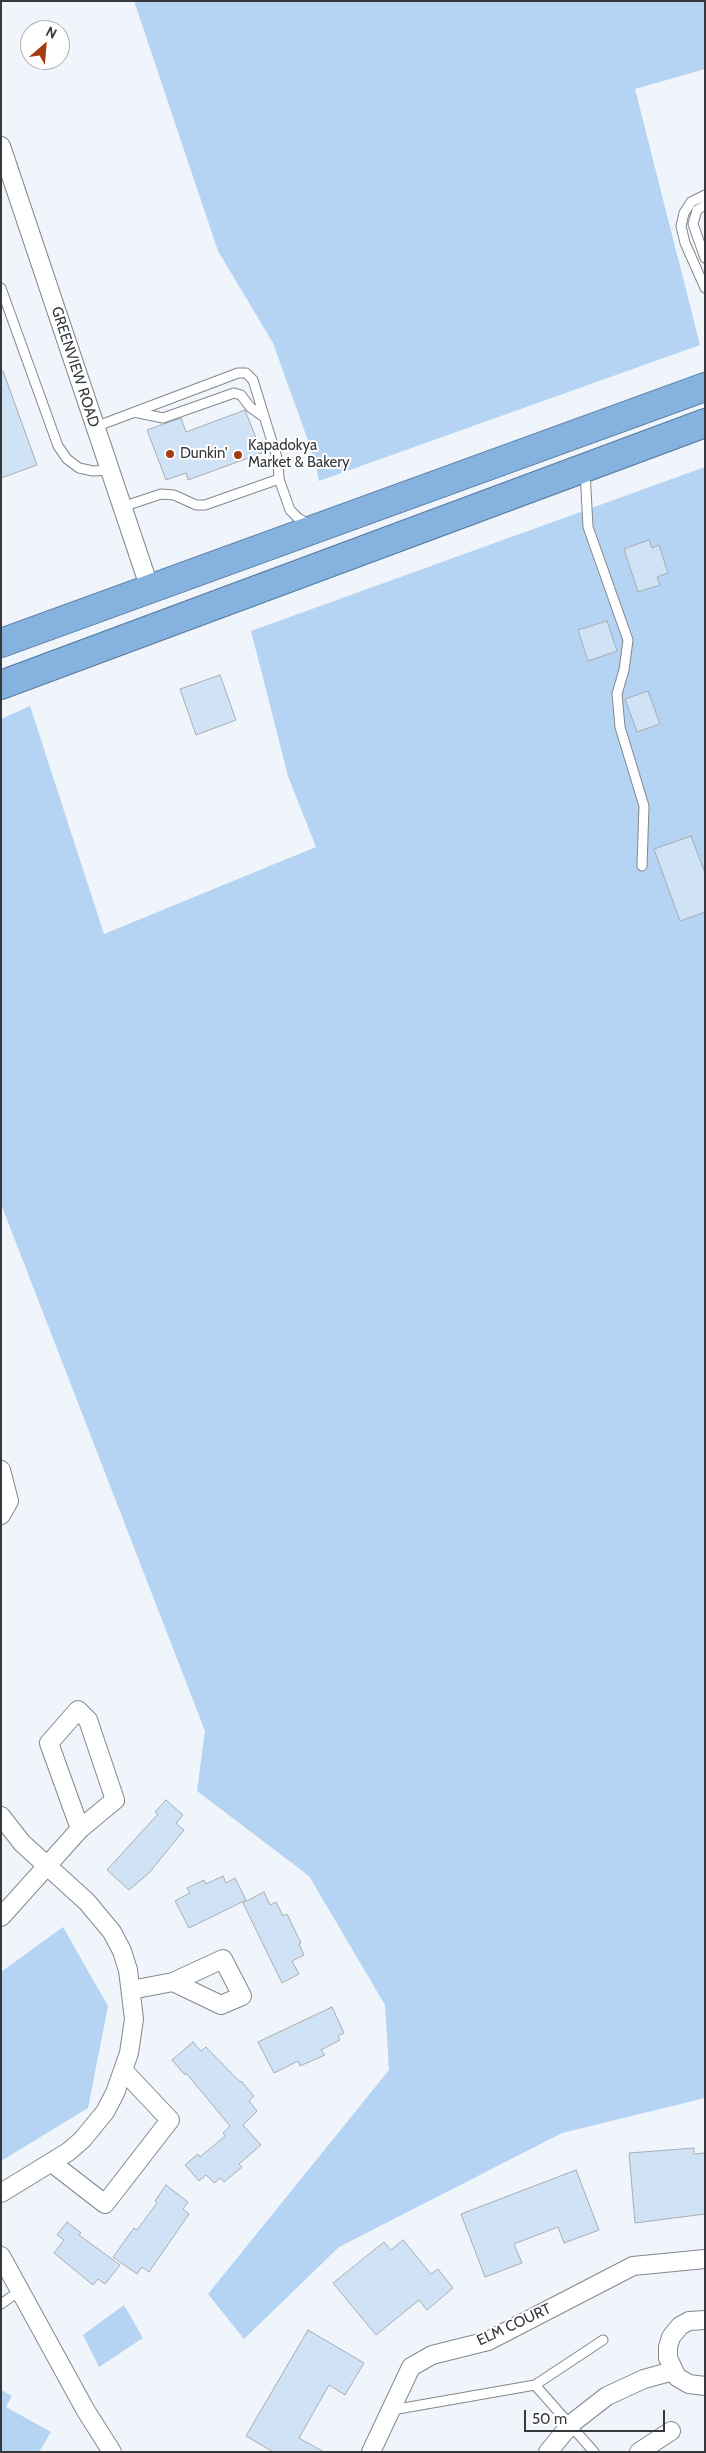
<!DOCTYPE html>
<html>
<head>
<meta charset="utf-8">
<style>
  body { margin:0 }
  #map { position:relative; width:706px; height:2453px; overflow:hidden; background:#eff5fb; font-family:Cabin,sans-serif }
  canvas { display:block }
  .frame { position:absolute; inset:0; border:2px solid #36383b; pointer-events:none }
  .north { position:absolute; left:20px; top:20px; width:50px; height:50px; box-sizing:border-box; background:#fff; border:1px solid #afafb1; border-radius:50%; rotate:27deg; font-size:14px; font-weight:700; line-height:20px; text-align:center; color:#36383b }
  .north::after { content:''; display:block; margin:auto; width:18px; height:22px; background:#a33d14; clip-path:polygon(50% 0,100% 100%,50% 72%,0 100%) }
  .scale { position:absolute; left:524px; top:2410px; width:141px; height:22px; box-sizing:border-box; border:2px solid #36383b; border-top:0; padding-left:6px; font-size:15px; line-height:18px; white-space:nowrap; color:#36383b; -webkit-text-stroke:4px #fff; paint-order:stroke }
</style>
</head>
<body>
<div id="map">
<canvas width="706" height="2453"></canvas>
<div class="frame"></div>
<div class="north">N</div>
<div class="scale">50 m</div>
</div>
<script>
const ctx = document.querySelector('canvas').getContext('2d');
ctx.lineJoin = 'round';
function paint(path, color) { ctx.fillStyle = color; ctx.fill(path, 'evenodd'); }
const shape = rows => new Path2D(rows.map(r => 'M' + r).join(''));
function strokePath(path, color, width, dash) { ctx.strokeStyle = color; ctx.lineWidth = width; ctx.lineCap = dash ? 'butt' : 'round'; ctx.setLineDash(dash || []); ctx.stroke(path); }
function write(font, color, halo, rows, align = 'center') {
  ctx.font = font + ' Cabin,sans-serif'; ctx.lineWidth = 4; ctx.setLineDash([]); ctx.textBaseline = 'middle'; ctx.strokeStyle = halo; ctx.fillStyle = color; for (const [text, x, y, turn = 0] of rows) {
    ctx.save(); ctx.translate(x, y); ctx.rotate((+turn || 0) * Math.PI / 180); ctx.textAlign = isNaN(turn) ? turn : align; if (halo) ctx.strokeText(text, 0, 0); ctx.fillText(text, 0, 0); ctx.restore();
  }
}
paint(shape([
  [134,1,705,1,705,69,635,89,700,345,319,481,315,460,273,343,218,251],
  [705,467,705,2098,562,2133,339,2247,244,2339,208,2294,389,2070,385,2005,309,1876,197,1791,205,1731,1,1204,1,719,30,706,104,934,316,847,288,776,251,631],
  [63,1927,108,2006,88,2108,1,2161,1,1972],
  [124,2305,143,2338,99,2367,83,2335],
  [1,2390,12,2396,6,2407,51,2432,39,2452,1,2452]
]), '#b5d3f3');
const building = shape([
  [1,371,3,371,37,465,1,478,1,371],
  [245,410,262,453,188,480,186,473,166,480,147,430,181,418,186,432,245,410],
  [649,540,652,548,659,545,668,573,657,577,660,585,638,592,624,549,649,540],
  [607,621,617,651,588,661,578,630,607,621],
  [220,675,236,720,196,735,180,689,220,675],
  [648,691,660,724,637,732,625,699,648,691],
  [691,836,705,873,705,912,680,921,654,849,691,836],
  [166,1800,183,1815,176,1823,184,1830,149,1873,129,1890,107,1870,158,1814,155,1812,166,1800],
  [223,1876,226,1883,235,1878,246,1900,189,1928,175,1901,190,1893,187,1888,204,1880,206,1884,223,1876],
  [264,1892,270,1905,276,1902,283,1916,287,1914,301,1943,299,1944,304,1955,292,1961,299,1974,282,1983,243,1903,264,1892],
  [332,2007,344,2033,338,2036,340,2040,321,2050,325,2055,300,2066,298,2061,274,2073,258,2042,332,2007],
  [193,2042,201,2051,206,2047,240,2082,241,2081,254,2096,249,2101,257,2111,243,2125,261,2145,239,2164,242,2167,224,2182,221,2178,214,2183,206,2175,199,2181,185,2165,198,2154,200,2157,225,2136,223,2133,230,2126,186,2073,185,2075,172,2060,193,2042],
  [694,2148,694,2154,705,2153,705,2214,635,2223,629,2153,694,2148],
  [576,2170,599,2230,564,2243,558,2227,514,2244,522,2263,485,2277,461,2214,576,2170],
  [166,2185,188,2202,183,2209,189,2214,149,2272,142,2267,137,2274,113,2257,134,2228,137,2230,157,2203,155,2201,166,2185],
  [67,2222,81,2233,79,2235,120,2265,105,2284,98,2279,93,2285,54,2253,64,2240,57,2235,67,2222],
  [403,2240,431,2274,438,2269,453,2288,427,2310,419,2300,376,2335,333,2283,384,2242,391,2250,403,2240],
  [308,2330,364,2363,345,2395,329,2385,299,2438,324,2452,273,2452,246,2436,308,2330]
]);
paint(building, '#d0e2f6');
strokePath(building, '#a8adb3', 1);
const service = shape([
  [705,195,691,202,684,213,681,226,685,243,705,288],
  [705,205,697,210,693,224,705,258],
  [1,288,58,446,67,459,79,468,93,471,109,470],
  [134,412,163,418,234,393,241,395,250,407,264,417],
  [95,427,238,373,246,373,253,380,278,461,279,479,290,510,298,518,310,525],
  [585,471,588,527,628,640,624,670,617,694,620,727,644,806,642,866],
  [122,507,161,494,174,495,196,505,205,505,279,479],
  [1,2304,21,2290],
  [535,2385,594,2452],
  [392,2410,535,2385,603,2340]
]);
const minor = shape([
  [1,146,150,589],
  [1,1470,9,1501,1,1515],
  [1,1816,22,1843,87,1902,112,1932,122,1951,128,1970,134,2019,129,2053,115,2093,105,2112,82,2140,68,2152,1,2193],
  [1,1917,80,1829,115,1800,88,1720,78,1710,49,1743,80,1829],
  [131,1990,173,1982,223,1959,242,1996,221,2005,173,1982],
  [52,2163,105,2204,170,2120,123,2070],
  [1,2256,86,2411,112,2452],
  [705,2320,689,2321,680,2326,671,2337,668,2347,668,2358,677,2377,689,2384,705,2386],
  [371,2452,411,2367,432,2355,488,2341,633,2266,705,2259],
  [548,2452,571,2424,607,2396,644,2379,673,2371],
  [639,2452,671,2431]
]);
const trunk = shape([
  [1,643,705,387],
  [1,685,705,423]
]);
strokePath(service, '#83888e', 11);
strokePath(minor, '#83888e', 20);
strokePath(trunk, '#567ba0', 30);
strokePath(service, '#fff', 9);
strokePath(minor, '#fff', 18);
strokePath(trunk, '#86b2df', 28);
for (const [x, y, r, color] of [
  [170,454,5,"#a33d14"],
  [238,455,5,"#a33d14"]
]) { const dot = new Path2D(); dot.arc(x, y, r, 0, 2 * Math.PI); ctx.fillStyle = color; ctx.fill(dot); strokePath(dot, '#fff', 2); }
write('15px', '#36383b', '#fff', [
  ["GREENVIEW ROAD",75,367,72],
  ["ELM COURT",514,2325,-25]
]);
write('15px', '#36383b', '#fff', [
  ["Kapadokya",248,446],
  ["Market & Bakery",248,463],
  ["Dunkin'",180,454]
], 'left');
</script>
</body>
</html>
